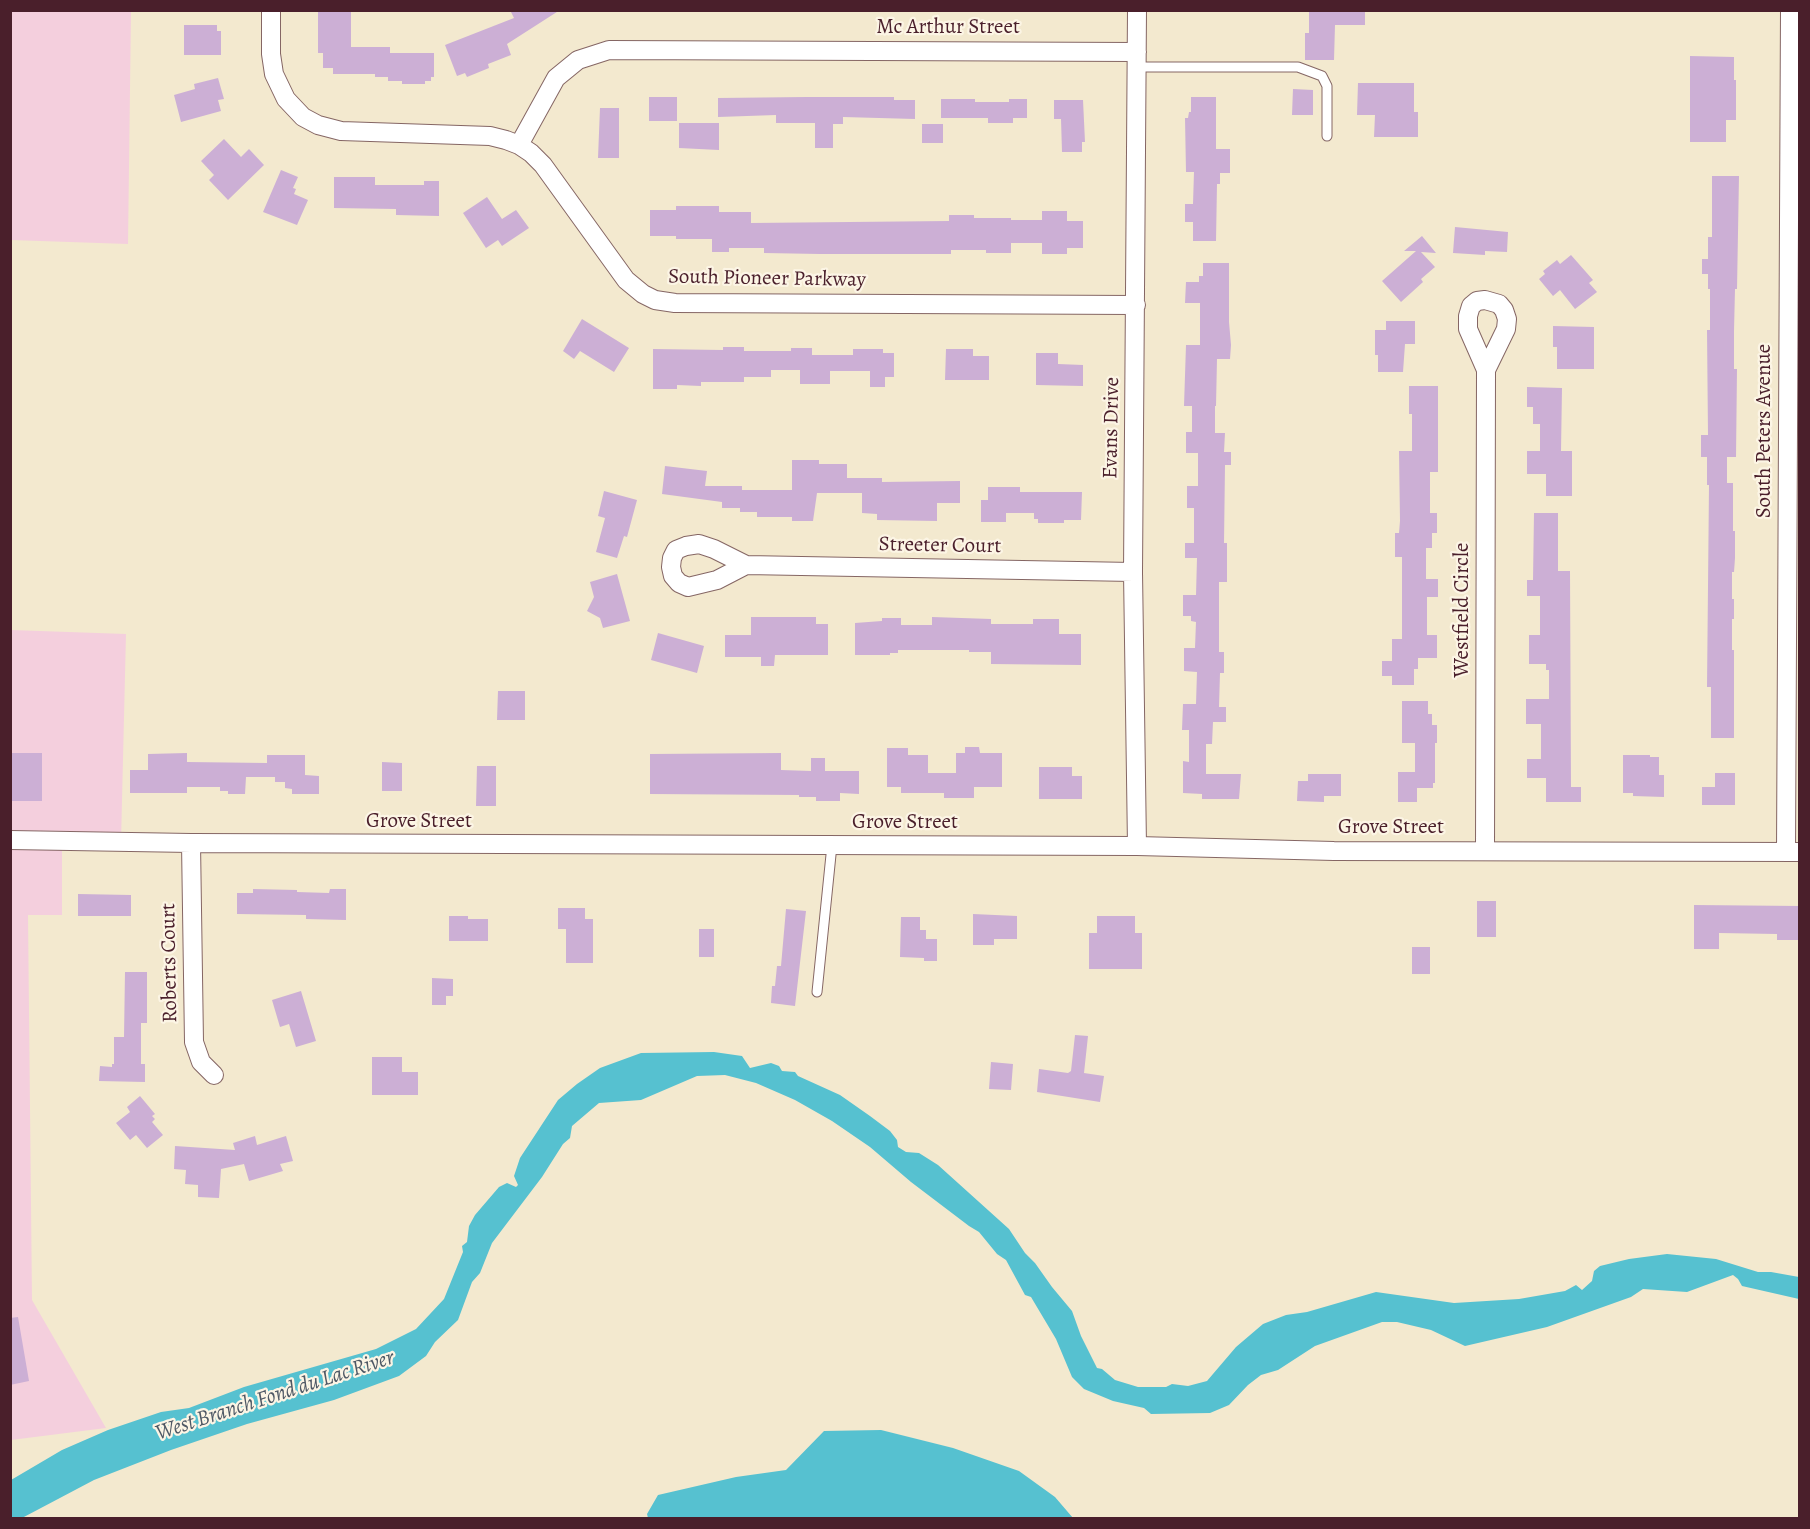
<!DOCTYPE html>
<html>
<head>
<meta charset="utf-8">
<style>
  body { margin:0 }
  #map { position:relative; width:1810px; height:1529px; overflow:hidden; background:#f3e9cf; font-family:Alegreya,serif }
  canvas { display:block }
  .frame { position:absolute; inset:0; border:12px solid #4a1f2b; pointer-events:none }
</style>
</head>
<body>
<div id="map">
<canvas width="1810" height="1529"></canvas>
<div class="frame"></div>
</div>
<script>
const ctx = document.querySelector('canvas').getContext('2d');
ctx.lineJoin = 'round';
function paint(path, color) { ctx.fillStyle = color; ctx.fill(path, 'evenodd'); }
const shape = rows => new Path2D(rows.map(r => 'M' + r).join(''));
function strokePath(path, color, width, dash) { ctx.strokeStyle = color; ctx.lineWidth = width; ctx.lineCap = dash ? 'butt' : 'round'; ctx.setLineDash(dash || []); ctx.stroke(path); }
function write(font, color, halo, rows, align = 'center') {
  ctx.font = font + ' Alegreya,serif'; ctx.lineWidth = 4.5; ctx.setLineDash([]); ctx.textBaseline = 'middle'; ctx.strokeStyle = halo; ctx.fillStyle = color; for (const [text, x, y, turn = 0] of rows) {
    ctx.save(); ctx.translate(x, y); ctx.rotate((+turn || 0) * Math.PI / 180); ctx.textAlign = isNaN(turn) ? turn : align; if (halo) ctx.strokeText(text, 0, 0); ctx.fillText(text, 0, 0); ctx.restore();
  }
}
paint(shape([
  [11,10,131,11,128,244,11,240],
  [11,630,126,634,121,842,62,840,62,915,28,915,32,1300,106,1428,11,1440]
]), '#f4cfdd');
paint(shape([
  [714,1052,742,1056,750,1068,771,1063,779,1066,782,1071,795,1072,798,1076,840,1095,870,1116,890,1131,897,1140,898,1147,906,1152,919,1153,938,1165,1009,1229,1025,1253,1035,1263,1052,1287,1072,1311,1081,1336,1097,1368,1102,1369,1115,1380,1138,1387,1166,1387,1172,1384,1188,1386,1207,1381,1236,1347,1263,1324,1286,1315,1307,1312,1376,1292,1454,1303,1519,1299,1565,1291,1576,1285,1582,1290,1592,1281,1594,1271,1600,1266,1629,1259,1667,1254,1716,1259,1758,1272,1771,1272,1799,1277,1799,1299,1742,1286,1738,1279,1733,1275,1687,1292,1643,1289,1631,1297,1547,1327,1465,1346,1431,1330,1397,1322,1382,1322,1315,1346,1278,1370,1261,1375,1248,1385,1229,1405,1210,1413,1151,1414,1144,1408,1113,1401,1084,1389,1072,1377,1056,1339,1031,1297,1025,1295,1006,1260,997,1254,979,1232,969,1226,911,1182,870,1147,832,1121,795,1100,756,1083,725,1075,697,1076,641,1100,599,1103,572,1126,570,1138,563,1144,542,1177,492,1243,480,1273,472,1282,458,1320,435,1342,426,1356,399,1376,334,1400,247,1424,171,1450,94,1480,22,1518,11,1518,11,1480,62,1450,108,1430,161,1412,189,1408,244,1387,376,1349,416,1329,444,1299,463,1252,462,1246,467,1242,469,1226,475,1215,499,1187,507,1183,516,1187,518,1185,514,1176,520,1158,558,1100,577,1084,600,1068,641,1053],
  [881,1430,953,1448,1019,1471,1055,1497,1073,1518,648,1518,647,1514,658,1495,736,1477,786,1470,824,1431]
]), '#56c1d0');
paint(shape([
  [318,10,351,10,351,47,390,47,390,53,434,53,434,77,431,77,431,81,425,81,425,84,402,84,402,81,388,81,388,77,375,77,375,74,333,74,333,68,323,68,323,53,318,53],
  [510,10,560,10,507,44,511,55,488,64,489,68,467,77,465,73,457,76,445,45,514,18],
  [1309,10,1365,10,1365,25,1335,25,1334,60,1305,60,1305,33,1309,33],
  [184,25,217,25,217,31,221,31,221,55,184,55],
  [1690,56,1734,57,1734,80,1736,80,1736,120,1726,120,1726,142,1690,142],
  [218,78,224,99,218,100,221,111,181,122,174,95,195,89,194,84],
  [1358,83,1414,83,1414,112,1418,112,1418,137,1374,137,1375,115,1357,115],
  [1293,89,1313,90,1313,115,1292,115],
  [649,97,677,97,677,121,649,121],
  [806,97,894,97,894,100,915,100,915,119,843,117,843,124,833,124,833,148,815,148,815,123,776,123,776,115,718,117,718,98],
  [1191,97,1216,97,1216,149,1230,149,1230,173,1220,173,1220,184,1217,184,1216,241,1193,241,1193,222,1185,222,1185,204,1193,204,1194,172,1186,172,1185,118,1188,118,1189,112,1191,112],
  [941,99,975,99,975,102,1009,102,1009,99,1027,99,1027,118,1013,118,1013,123,988,123,988,118,941,118],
  [1054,100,1083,100,1085,142,1082,142,1082,152,1062,152,1061,119,1054,119],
  [600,108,619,108,619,158,598,158],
  [679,123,719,123,719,150,679,148],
  [922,124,943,124,943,143,922,143],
  [224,139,241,157,249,149,264,165,228,200,209,180,214,175,201,161],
  [281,170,298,177,293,188,296,189,294,194,308,200,297,225,263,212],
  [1712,176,1739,176,1737,289,1735,289,1734,331,1734,369,1737,369,1736,457,1727,457,1727,483,1733,483,1733,531,1735,531,1735,558,1734,572,1732,572,1732,599,1734,599,1734,619,1732,619,1732,650,1734,650,1734,738,1711,738,1711,687,1707,687,1709,485,1707,485,1707,457,1701,457,1701,435,1708,435,1707,330,1710,330,1710,289,1708,289,1708,274,1702,274,1702,259,1708,259,1708,237,1712,237],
  [334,177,375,177,375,185,424,185,424,181,439,181,439,216,396,215,396,209,334,208],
  [487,197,502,219,516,210,529,228,502,246,498,240,486,248,463,213],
  [676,206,719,206,719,212,751,212,751,223,949,221,949,215,974,215,974,218,1011,218,1011,220,1042,220,1042,211,1067,211,1067,221,1083,221,1083,248,1067,248,1067,254,1042,254,1042,243,1011,243,1011,253,986,253,986,250,951,250,951,254,820,254,764,253,764,248,729,248,729,252,712,252,712,239,676,239,676,236,650,236,650,210,676,210],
  [1455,227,1508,232,1507,252,1485,251,1485,255,1453,253],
  [1422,236,1436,253,1421,252,1435,267,1421,279,1423,282,1401,302,1382,281,1416,251,1404,251],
  [1571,255,1593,280,1589,283,1597,292,1575,309,1560,290,1553,296,1539,279,1545,274,1543,271,1557,260,1560,264],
  [1203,263,1229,263,1229,322,1231,345,1230,359,1217,359,1216,406,1215,406,1215,433,1225,433,1224,452,1231,452,1231,465,1225,465,1224,543,1227,543,1227,582,1219,582,1219,652,1224,652,1224,673,1220,673,1219,707,1226,707,1226,722,1213,722,1212,744,1206,744,1206,774,1241,774,1239,799,1202,799,1202,794,1183,793,1183,761,1189,762,1189,730,1182,730,1183,704,1196,704,1197,672,1184,671,1184,648,1195,648,1196,622,1191,621,1191,616,1183,616,1183,595,1196,595,1197,558,1185,558,1185,543,1194,543,1194,508,1187,508,1187,486,1198,486,1198,453,1186,453,1186,432,1192,432,1192,406,1184,406,1186,345,1200,345,1200,303,1185,303,1186,282,1199,282,1199,276,1203,276],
  [582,319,629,348,614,372,580,351,574,359,563,351],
  [1386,321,1415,321,1415,344,1405,344,1403,372,1378,372,1378,355,1375,355,1375,330,1386,330],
  [1553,326,1594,327,1594,369,1557,369,1557,347,1553,347],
  [723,347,744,347,744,351,791,351,791,348,812,348,812,355,853,355,853,349,883,349,883,353,894,353,894,377,885,377,885,387,870,387,870,371,830,371,830,384,800,384,800,370,771,370,771,377,744,377,744,382,701,382,701,386,677,385,677,389,653,389,653,349,723,350],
  [946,349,973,349,973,356,989,356,989,380,945,380],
  [1036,353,1058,353,1058,364,1083,365,1083,386,1036,385],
  [1409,386,1438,386,1438,472,1430,472,1430,513,1437,513,1437,533,1432,533,1432,548,1426,548,1426,579,1438,579,1438,597,1427,597,1427,635,1437,635,1437,658,1418,658,1418,669,1414,669,1414,685,1392,685,1392,676,1382,676,1382,661,1392,661,1392,639,1402,639,1402,557,1395,557,1395,533,1399,533,1400,521,1399,451,1412,451,1412,414,1409,414],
  [1527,387,1562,388,1561,451,1572,451,1572,496,1546,496,1546,474,1527,474,1527,451,1540,451,1540,424,1533,424,1533,407,1527,407],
  [792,460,819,460,819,464,847,464,847,478,882,478,882,482,960,481,960,503,937,503,937,521,877,520,877,514,862,513,862,493,817,493,813,521,792,521,792,517,757,517,757,512,740,512,740,508,722,508,722,502,662,494,665,466,707,471,705,486,742,486,742,490,792,490],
  [988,487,1020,487,1020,492,1082,492,1081,520,1064,520,1064,523,1038,523,1038,519,1034,519,1034,513,1006,513,1006,522,981,522,981,500,988,500],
  [604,491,637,500,627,537,624,536,617,558,596,552,605,518,598,516],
  [1534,513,1558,513,1558,571,1570,571,1571,787,1581,787,1581,802,1546,802,1546,778,1527,778,1527,759,1541,759,1541,724,1526,724,1526,699,1549,699,1549,670,1546,670,1546,664,1529,664,1529,635,1540,635,1540,596,1527,596,1527,580,1533,580],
  [617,574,630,621,603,628,600,618,587,611,594,597,590,582],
  [751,617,816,617,816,624,828,624,828,655,775,655,774,666,761,666,761,657,725,657,725,635,751,635],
  [932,617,991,619,991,624,1033,624,1033,619,1059,619,1059,634,1081,634,1081,665,991,664,991,652,969,652,969,650,898,650,898,653,890,653,890,655,855,655,855,623,882,621,882,618,901,618,901,625,932,625],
  [658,633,704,646,697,673,651,660],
  [498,691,525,691,525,720,497,720],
  [1402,701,1428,701,1428,714,1432,714,1432,725,1437,725,1437,743,1435,743,1435,783,1433,783,1433,788,1417,788,1417,802,1398,802,1398,772,1415,772,1415,743,1402,743],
  [965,747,979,747,980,753,1002,753,1002,787,974,787,974,798,944,798,944,793,901,793,901,787,887,787,887,748,908,748,908,755,928,755,928,773,956,773,956,753,965,753],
  [10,753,42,753,42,801,10,801],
  [187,753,187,762,267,763,267,755,305,755,305,775,319,776,319,794,292,794,292,789,285,788,285,782,275,782,275,777,246,777,245,794,228,794,228,791,220,791,220,787,187,787,187,793,130,793,130,770,148,770,148,754],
  [781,753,781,770,811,771,811,758,825,758,825,771,859,771,859,794,840,793,840,801,816,801,816,797,799,797,799,795,650,794,650,754],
  [1623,755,1650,755,1650,757,1659,757,1659,775,1664,775,1664,797,1633,796,1633,793,1623,793],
  [382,762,402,763,402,791,382,791],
  [477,766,496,766,496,806,476,806],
  [1039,767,1072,767,1072,776,1082,776,1082,799,1039,799],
  [1715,773,1735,773,1735,805,1702,805,1702,787,1715,787],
  [1308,774,1341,774,1341,796,1324,796,1324,802,1297,801,1298,781,1308,781],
  [253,889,297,890,297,892,329,893,330,889,346,889,346,920,306,919,306,915,237,914,237,893,253,893],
  [78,894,131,895,131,916,78,916],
  [1477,901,1496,901,1496,937,1477,937],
  [1694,905,1800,906,1800,940,1777,940,1777,934,1719,933,1719,949,1694,949],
  [558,908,585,908,585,919,593,919,593,963,566,963,566,929,558,929],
  [786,909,806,911,795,1006,771,1003,772,986,775,986,777,966,781,966],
  [973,914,1017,916,1017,939,994,939,994,945,973,945],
  [449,916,468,916,468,919,488,919,488,941,449,941],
  [1097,916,1135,916,1135,933,1142,933,1142,969,1089,969,1089,933,1097,933],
  [901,917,920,917,920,930,926,930,926,939,937,939,937,961,924,961,924,958,900,957],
  [699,929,714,929,714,957,699,957],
  [1412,947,1430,947,1430,974,1412,974],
  [125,972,147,972,147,1023,141,1023,141,1064,145,1064,145,1082,99,1081,100,1066,112,1067,112,1064,114,1064,114,1037,124,1037],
  [432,978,453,979,453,996,446,996,446,1005,432,1005],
  [301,991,316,1041,296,1047,289,1024,280,1027,272,1000],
  [1075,1035,1088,1036,1084,1073,1104,1076,1100,1102,1037,1092,1039,1069,1068,1073,1071,1071],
  [372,1057,402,1057,402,1072,418,1072,418,1095,372,1095],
  [991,1062,1013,1064,1011,1090,989,1089],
  [140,1096,155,1114,152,1116,155,1119,152,1122,163,1135,147,1148,136,1135,130,1140,116,1123,130,1112,127,1107],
  [255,1136,257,1145,286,1136,293,1161,280,1164,283,1171,249,1181,244,1164,221,1169,219,1198,198,1197,198,1185,185,1184,186,1170,174,1169,175,1146,235,1150,233,1143],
  [18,1317,29,1381,10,1385,10,1318]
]), '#ccafd5');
const lane = shape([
  [1137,67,1298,67,1322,76,1327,86,1327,136],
  [817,992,832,845]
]);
const street = shape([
  [271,10,271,54,274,74,286,99,303,117,318,125,341,131,490,136,506,140,519,145,531,153,543,165,626,280,643,294,655,300,675,303,1136,305],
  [519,145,556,78,578,60,609,50,1137,52],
  [746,565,717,580,688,587,679,583,673,576,671,567,672,558,676,550,686,546,699,544,714,549,746,565,1133,572],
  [10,840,191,843,1137,846,1334,851,1800,852],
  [191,843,194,1042,201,1062,214,1075],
  [1137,846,1133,572,1137,10],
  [1485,851,1486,370,1506,329,1507,319,1504,310,1499,304,1485,300,1477,301,1471,306,1468,316,1468,329,1486,370],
  [1786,852,1790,10]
]);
strokePath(lane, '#856664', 11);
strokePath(street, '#856664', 20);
strokePath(lane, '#fff', 9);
strokePath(street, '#fff', 18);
write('21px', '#4a1f2b', '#fcf5e5', [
  ["Mc Arthur Street",948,28],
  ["South Pioneer Parkway",767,279,1],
  ["Evans Drive",1112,428,-89],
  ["South Peters Avenue",1765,431,-90],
  ["Streeter Court",940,546,1],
  ["Westfield Circle",1463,610,-90],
  ["Grove Street",419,822],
  ["Grove Street",905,823],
  ["Grove Street",1391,828],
  ["Roberts Court",170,963,-91]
]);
write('italic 22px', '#4e5865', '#fcf5e5', [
  ["West Branch Fond du Lac River",275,1396,-18]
]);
</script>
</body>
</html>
